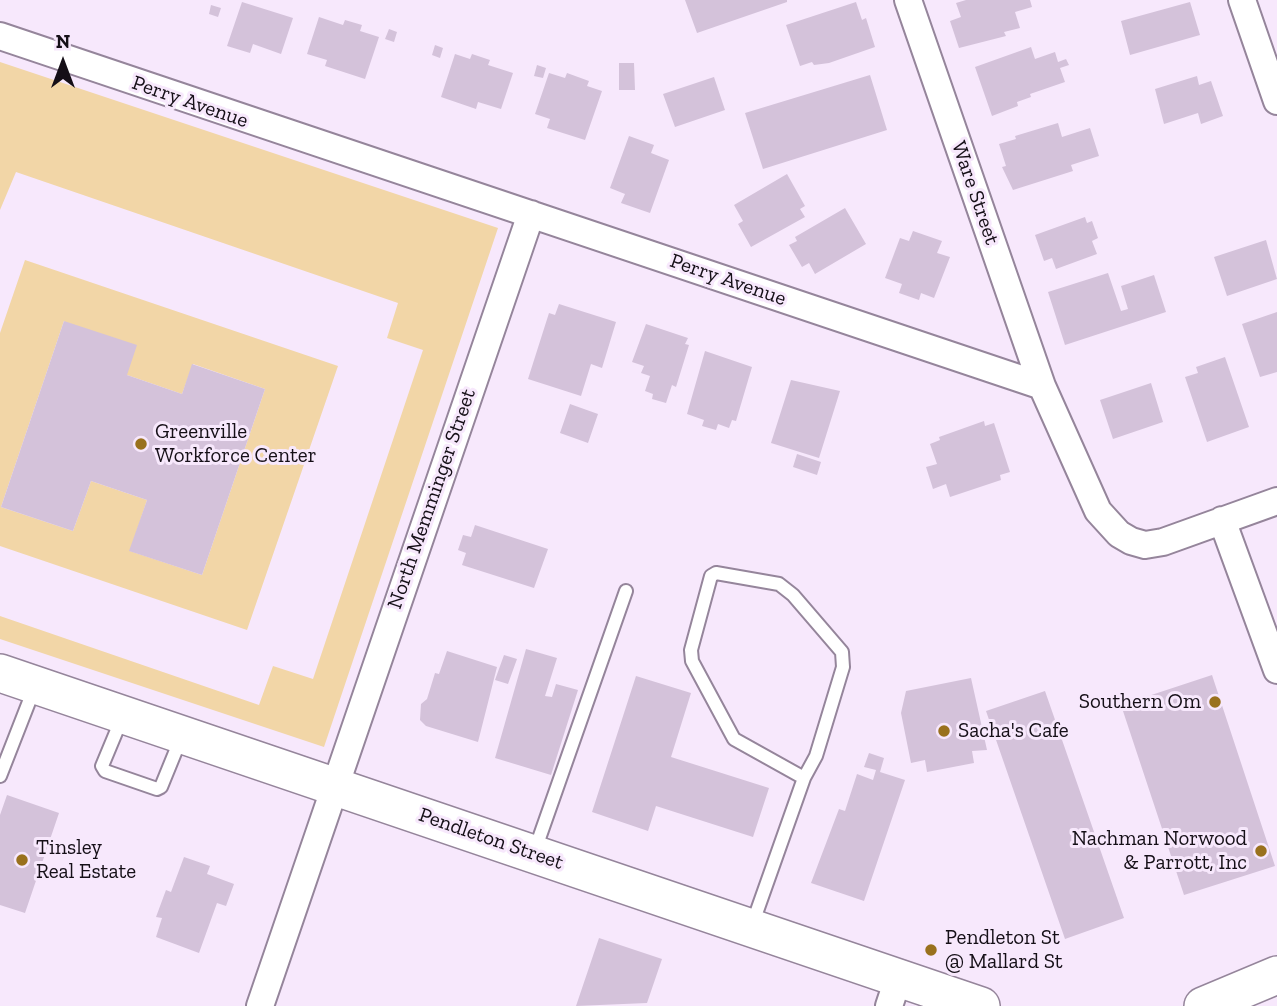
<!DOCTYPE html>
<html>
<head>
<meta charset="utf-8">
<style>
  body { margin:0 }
  #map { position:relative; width:1277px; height:1006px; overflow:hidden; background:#f7e8fc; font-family:"Zilla Slab",serif }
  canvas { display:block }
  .north { position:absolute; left:28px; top:28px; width:70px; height:70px; -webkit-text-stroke:5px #f7e8fc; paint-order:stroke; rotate:0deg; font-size:19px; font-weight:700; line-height:28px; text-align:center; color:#150f17 }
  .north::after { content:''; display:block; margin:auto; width:24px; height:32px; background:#150f17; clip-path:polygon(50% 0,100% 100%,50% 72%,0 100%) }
</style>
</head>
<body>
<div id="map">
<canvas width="1277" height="1006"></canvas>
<div class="north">N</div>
</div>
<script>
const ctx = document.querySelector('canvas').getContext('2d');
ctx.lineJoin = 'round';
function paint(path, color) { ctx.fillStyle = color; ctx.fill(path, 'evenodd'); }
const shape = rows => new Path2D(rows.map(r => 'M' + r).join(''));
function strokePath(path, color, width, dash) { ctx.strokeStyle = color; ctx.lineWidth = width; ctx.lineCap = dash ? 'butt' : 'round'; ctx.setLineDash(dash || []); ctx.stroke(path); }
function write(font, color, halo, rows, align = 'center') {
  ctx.font = font + ' "Zilla Slab",serif'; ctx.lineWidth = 6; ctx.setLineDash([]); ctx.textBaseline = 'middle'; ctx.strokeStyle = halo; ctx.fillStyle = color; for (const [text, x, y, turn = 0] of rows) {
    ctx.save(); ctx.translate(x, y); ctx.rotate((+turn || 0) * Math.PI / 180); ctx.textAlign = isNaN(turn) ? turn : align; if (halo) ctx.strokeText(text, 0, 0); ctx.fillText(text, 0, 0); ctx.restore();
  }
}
paint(shape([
  [0,62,498,228,324,747,0,639,0,616,259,705,273,666,313,679,423,350,387,338,398,303,16,172,0,210],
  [25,260,338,366,247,630,0,546,0,333],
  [64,321,127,375,182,394,193,364,265,389,202,575,130,551,147,500,91,481,73,531,1,507]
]), '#f2d6a7');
paint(shape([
  [685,0,787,0,787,2,697,33],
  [966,0,1030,0,1032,7,1015,12,1020,28,1004,32,1006,36,959,48,950,21,961,17,956,3],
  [242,2,293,18,281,54,253,44,250,53,227,46],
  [856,2,862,20,866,18,875,47,829,63,814,65,812,62,800,66,786,25],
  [1190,2,1200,35,1130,55,1121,21],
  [211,5,221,8,218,17,209,14],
  [319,17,343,25,345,20,362,25,360,31,379,37,365,79,325,66,327,60,307,54],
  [389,29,397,32,394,42,385,39],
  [435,45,443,48,440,58,432,55],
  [1031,47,1035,59,1055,52,1058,62,1066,59,1069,65,1060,68,1065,82,1030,94,1031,97,1017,102,1018,106,992,116,975,67],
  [455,54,470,59,472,54,490,60,488,65,513,73,501,109,478,102,476,109,441,97],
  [619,63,634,63,635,90,619,90],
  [537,65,546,68,543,78,534,76],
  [549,73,565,78,567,73,589,81,587,86,602,91,585,140,547,128,550,119,535,114],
  [870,75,887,130,763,169,745,113],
  [1197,76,1199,85,1211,81,1223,116,1201,124,1198,113,1164,124,1155,89],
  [714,77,725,110,675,127,663,94],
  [1058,123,1062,137,1090,128,1099,156,1071,165,1073,171,1013,190,1002,167,1006,166,999,144,1016,139,1015,136],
  [629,136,654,145,651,153,669,160,650,213,621,203,625,194,610,188],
  [787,174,805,206,800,209,805,217,751,247,738,224,743,221,734,205],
  [845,208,866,244,815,274,809,263,802,267,789,245,797,241,795,237],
  [1085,217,1087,223,1092,221,1098,238,1092,241,1097,254,1056,269,1052,258,1044,261,1035,235],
  [913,231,942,241,937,253,950,257,934,298,921,293,919,300,899,293,902,284,885,278,900,238,909,241],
  [1266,240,1277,279,1227,296,1214,257],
  [1108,273,1121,311,1128,309,1121,286,1154,275,1166,312,1065,345,1048,292],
  [559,304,616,322,602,368,591,364,581,396,528,379,549,313,555,315],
  [1277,312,1277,372,1260,377,1242,324],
  [64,321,137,345,127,375,182,394,192,364,265,389,202,575,129,551,147,500,91,481,73,531,1,507],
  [646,324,688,338,685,344,689,345,676,387,672,385,666,403,652,399,653,394,645,391,650,376,641,373,644,366,632,362],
  [705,351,752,367,736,421,732,420,729,428,718,424,716,430,702,426,704,420,687,414],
  [1225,357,1249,427,1207,442,1185,377,1198,373,1196,367],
  [791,380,840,391,819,458,771,443],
  [1151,383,1163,422,1113,439,1100,400],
  [570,404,598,414,588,443,560,433],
  [984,421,985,426,994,423,1010,472,1000,475,1001,480,950,497,946,484,933,489,926,467,937,464,930,444,940,440,939,437],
  [797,454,821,462,817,475,793,467],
  [475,525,548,549,534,588,462,565,466,553,458,550,463,535,471,537],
  [526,649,557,658,545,696,552,697,556,684,578,690,551,775,495,758],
  [447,651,497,667,478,742,426,726,420,720,421,704,427,699,435,673,439,674],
  [504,655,517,659,508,684,495,680],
  [1212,675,1275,866,1184,895,1121,705],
  [636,676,691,693,671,757,769,788,753,837,656,806,648,831,592,812],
  [971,678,987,750,972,751,974,763,927,772,925,760,911,763,901,713,906,691],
  [1045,691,1124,918,1065,939,986,711],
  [869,753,884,758,880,772,905,780,864,901,811,883,839,809,845,811,857,774,873,780,876,770,864,767],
  [7,795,59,813,25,913,0,905,0,815],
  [184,857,210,866,207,874,234,884,226,906,217,903,199,953,156,937,162,918,156,917,166,890,171,892],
  [599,938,662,959,647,1003,576,1006]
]), '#d4c2da');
const lane = shape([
  [122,718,102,766,105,771,157,789,161,787,181,738],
  [0,776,34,689],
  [535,850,626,591],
  [752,925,804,778,816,756,843,667,842,652,793,595,779,584,716,573,711,576,691,650,692,661,734,739,804,778]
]);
const street = shape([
  [908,0,1042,386],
  [1242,0,1277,101],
  [0,36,1042,386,1098,511,1119,534,1131,541,1145,545,1163,542,1277,501],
  [1222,520,1277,670],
  [260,1006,531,214],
  [889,1006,898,979]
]);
const secondary = shape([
  [0,673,981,1006],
  [1203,1006,1277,975]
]);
strokePath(lane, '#95859b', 16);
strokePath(street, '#95859b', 30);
strokePath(secondary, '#95859b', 40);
strokePath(lane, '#fff', 12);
strokePath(street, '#fff', 26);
strokePath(secondary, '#fff', 37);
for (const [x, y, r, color] of [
  [141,444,7,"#99711d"],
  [1215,702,7,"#99711d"],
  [944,731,7,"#99711d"],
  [1261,851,7,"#99711d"],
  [22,860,7,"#99711d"],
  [931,950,7,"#99711d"]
]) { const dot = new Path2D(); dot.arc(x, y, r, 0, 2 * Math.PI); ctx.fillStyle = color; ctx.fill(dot); strokePath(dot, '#f7e8fc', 2.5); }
write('21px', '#150f17', '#f7e8fc', [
  ["Perry Avenue",190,102,19],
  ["Ware Street",975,193,71],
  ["Perry Avenue",728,280,19],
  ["North Memminger Street",432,499,-71],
  ["Pendleton Street",491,839,19]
]);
write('21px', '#150f17', '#f7e8fc', [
  ["Greenville",155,432],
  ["Workforce Center",155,456],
  ["Southern Om",1201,702,"right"],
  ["Sacha's Cafe",958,731],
  ["Nachman Norwood",1247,839,"right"],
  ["& Parrott, Inc",1247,863,"right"],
  ["Tinsley",36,848],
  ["Real Estate",36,872],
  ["Pendleton St",945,938],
  ["@ Mallard St",945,962]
], 'left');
</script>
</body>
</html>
